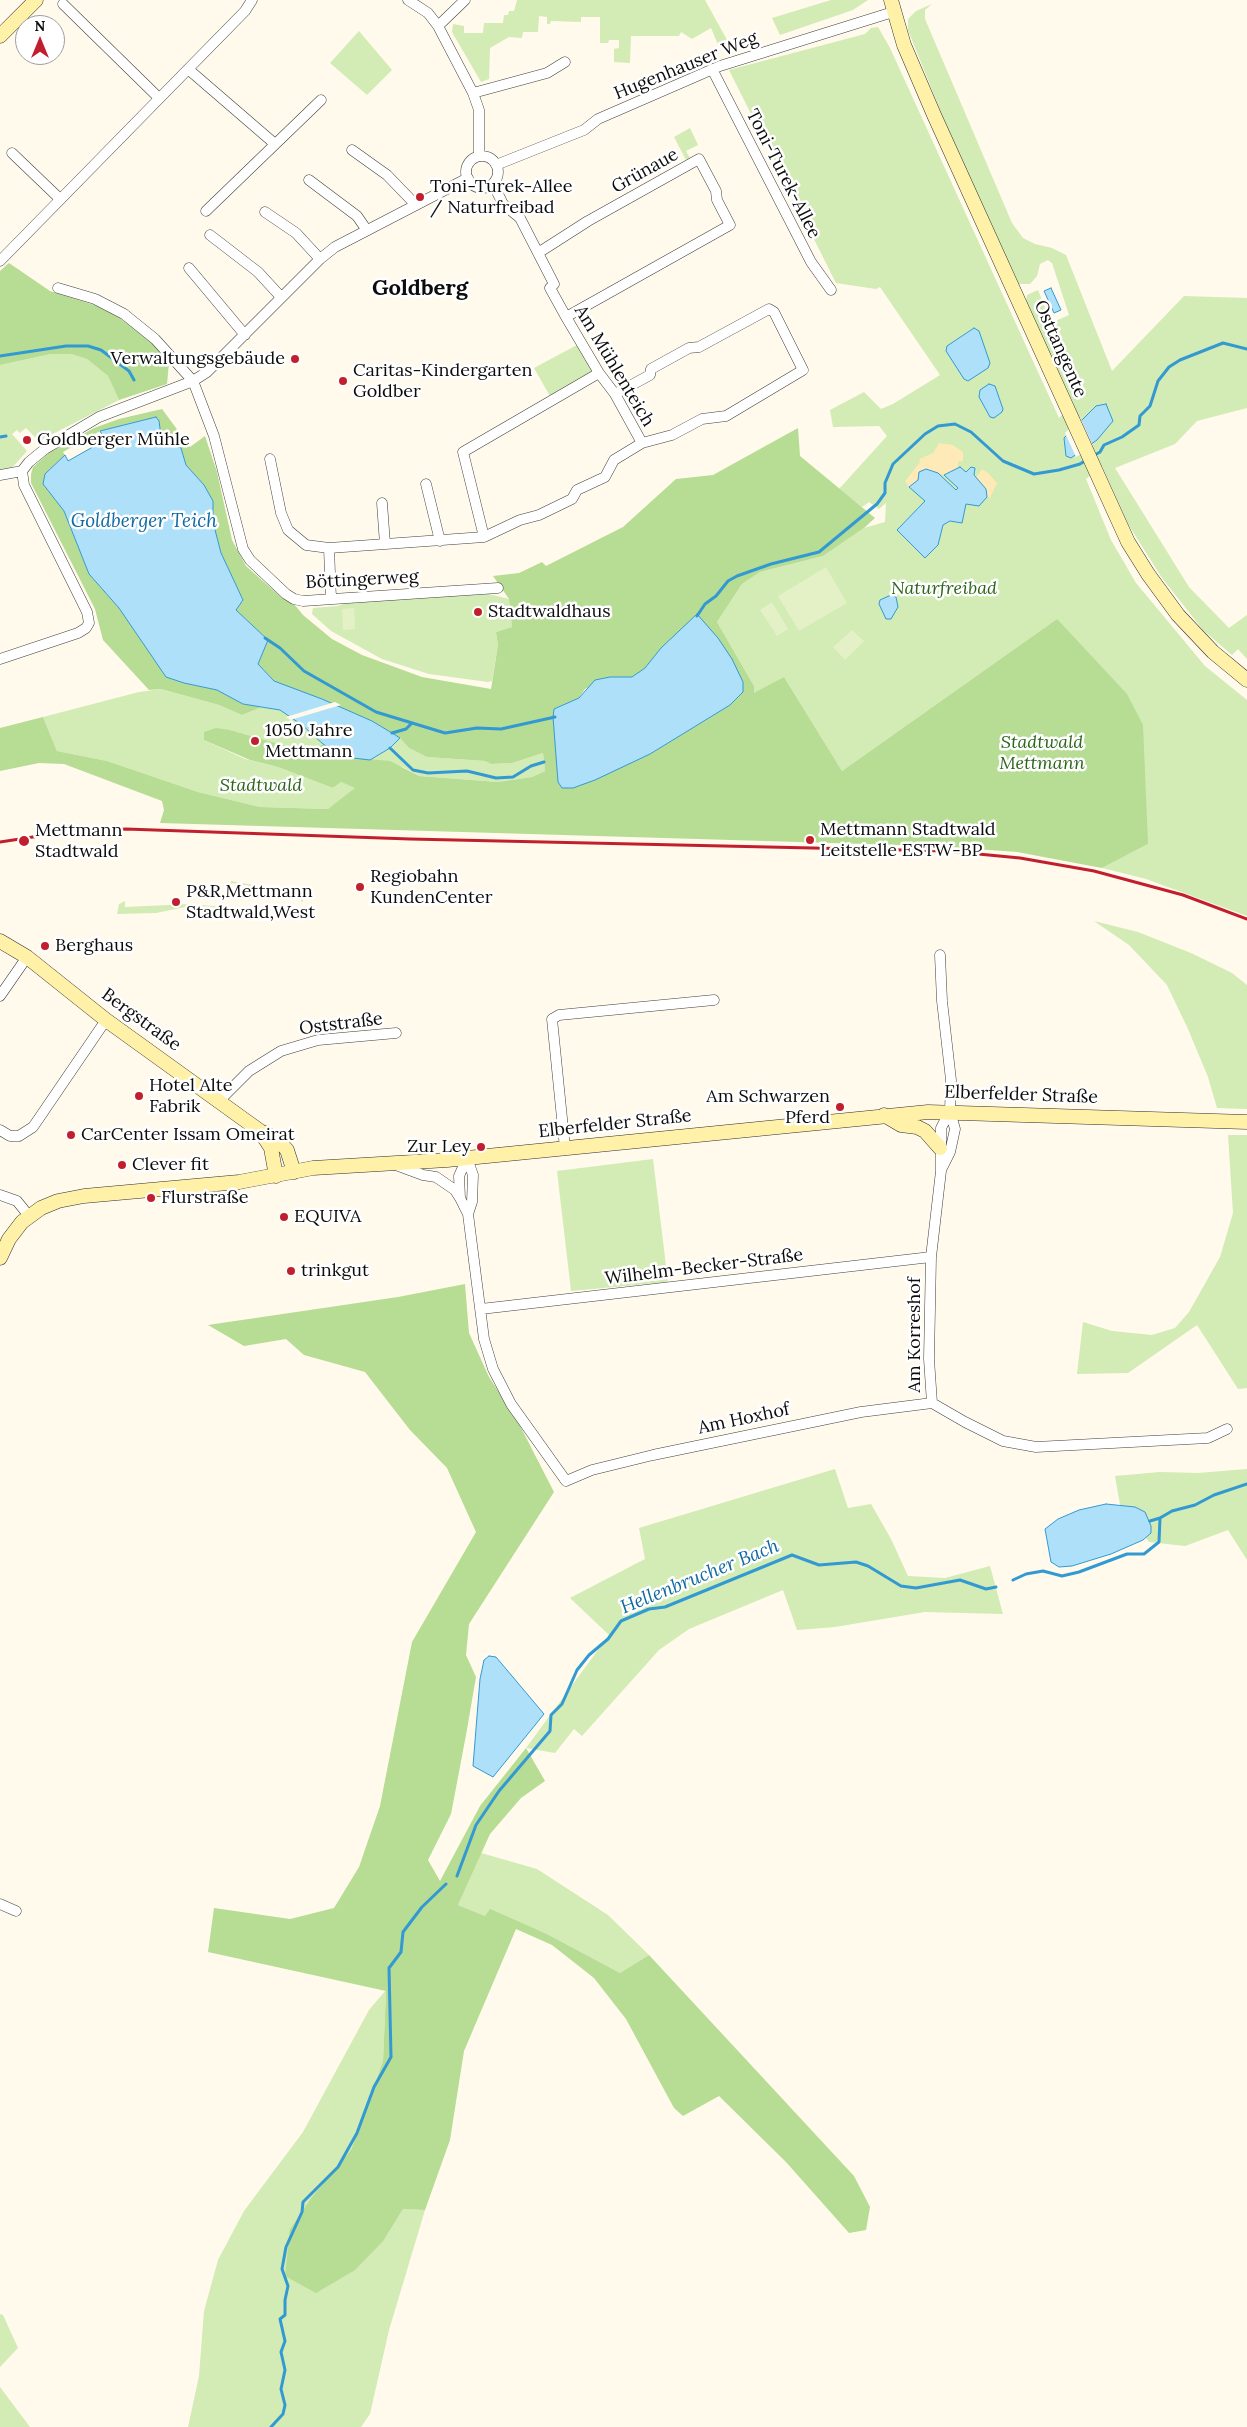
<!DOCTYPE html>
<html>
<head>
<meta charset="utf-8">
<style>
  body { margin:0 }
  #map { position:relative; width:1247px; height:2427px; overflow:hidden; background:#fffaec; font-family:Lora,serif }
  canvas { display:block }
  .north { position:absolute; left:15px; top:15px; width:50px; height:50px; box-sizing:border-box; background:#fff; border:1px solid #9e9e9e; border-radius:50%; rotate:0deg; font-size:14px; font-weight:700; line-height:20px; text-align:center; color:#0c0c0c }
  .north::after { content:''; display:block; margin:auto; width:18px; height:22px; background:#c21f2e; clip-path:polygon(50% 0,100% 100%,50% 72%,0 100%) }
</style>
</head>
<body>
<div id="map">
<canvas width="1247" height="2427"></canvas>
<div class="north">N</div>
</div>
<script>
const ctx = document.querySelector('canvas').getContext('2d');
ctx.lineJoin = 'round';
function paint(path, color) { ctx.fillStyle = color; ctx.fill(path, 'evenodd'); }
const shape = rows => new Path2D(rows.map(r => 'M' + r).join(''));
function strokePath(path, color, width, dash) { ctx.strokeStyle = color; ctx.lineWidth = width; ctx.lineCap = dash ? 'butt' : 'round'; ctx.setLineDash(dash || []); ctx.stroke(path); }
function write(font, color, halo, rows, align = 'center') {
  ctx.font = font + ' Lora,serif'; ctx.lineWidth = 5; ctx.setLineDash([]); ctx.textBaseline = 'middle'; ctx.strokeStyle = halo; ctx.fillStyle = color; for (const [text, x, y, turn = 0] of rows) {
    ctx.save(); ctx.translate(x, y); ctx.rotate((+turn || 0) * Math.PI / 180); ctx.textAlign = isNaN(turn) ? turn : align; if (halo) ctx.strokeText(text, 0, 0); ctx.fillText(text, 0, 0); ctx.restore();
  }
}
paint(shape([
  [517,0,705,0,731,47,719,47,711,28,692,39,681,32,679,36,631,36,630,63,614,62,614,49,619,48,619,40,609,40,608,43,600,43,600,17,581,17,581,22,551,21,550,24,547,24,547,17,539,16,538,32,523,32,522,38,509,37,490,48,489,79,481,82,452,32,453,24,464,26,464,33,483,33,484,23,503,23,504,15,508,15,509,11,514,11],
  [831,0,868,0,853,10,780,35,772,18],
  [932,4,925,10,925,19,1012,223,1023,238,1035,244,1052,248,1066,255,1112,371,1184,296,1247,298,1247,408,1197,421,1175,444,1115,468,1189,587,1229,628,1247,615,1247,659,1238,649,1232,655,1203,630,1162,578,1128,524,1102,466,1086,479,1111,540,1136,583,1205,666,1247,700,1247,916,1146,879,1102,868,1148,844,1057,619,842,771,784,677,754,694,754,686,717,622,742,584,760,572,823,556,864,528,885,522,886,503,879,509,869,502,862,507,839,489,887,436,879,426,833,427,830,410,864,392,881,409,893,404,940,375,880,287,876,289,836,283,729,70,865,34,871,28,878,27,890,48,1059,418,1074,405,1026,302,1027,295,1038,290,1051,323,1069,315,1052,263,1048,260,1040,264,1037,276,1030,284,1019,284,957,152,908,30,908,19,916,11],
  [359,31,392,70,367,95,330,63],
  [690,128,698,145,686,151,690,158,686,160,674,137],
  [577,345,594,374,551,398,534,368],
  [51,354,71,354,87,359,108,376,119,400,39,441,26,428,20,433,17,430,12,434,27,451,10,470,0,472,0,365],
  [489,594,509,599,512,627,496,632,498,645,492,681,488,682,429,674,382,659,331,631,312,614,313,608,338,606,348,601],
  [161,689,219,705,242,715,262,707,280,710,302,725,323,744,308,752,230,730,204,740,245,759,278,767,333,788,341,782,356,788,328,809,260,807,198,792,107,761,57,751,43,717,139,692],
  [400,738,409,748,427,757,485,761,491,764,512,763,543,753,545,771,532,777,498,782,419,776,403,767,370,760,390,748],
  [231,881,302,894,303,902,301,901,302,895,232,883,229,888],
  [125,901,125,907,191,904,222,907,215,909,213,907,198,906,192,913,190,906,156,913,117,914,119,904],
  [1094,921,1138,932,1191,953,1232,973,1247,985,1247,1109,1217,1108,1208,1077,1188,1029,1167,985,1129,945],
  [1228,1135,1247,1135,1247,1388,1238,1389,1197,1325,1128,1373,1077,1374,1083,1322,1112,1331,1152,1335,1175,1328,1189,1312,1220,1257,1233,1213],
  [653,1159,668,1282,571,1291,557,1171],
  [835,1469,848,1508,871,1504,891,1539,908,1576,945,1578,990,1566,1003,1614,925,1612,835,1627,797,1630,783,1590,689,1629,659,1650,582,1736,574,1729,555,1753,526,1748,609,1635,570,1598,645,1559,639,1528],
  [1247,1469,1247,1560,1228,1530,1185,1546,1149,1542,1120,1505,1115,1476,1160,1472,1198,1473],
  [481,1853,537,1869,608,1915,649,1955,620,1973,547,1934,490,1910,485,1916,458,1905],
  [386,1990,383,2061,351,2150,311,2198,290,2229,384,2240,403,2209,425,2210,389,2330,370,2414,361,2427,188,2427,199,2376,204,2311,218,2260,244,2211,303,2132,369,2010],
  [0,2314,3,2315,18,2348,0,2367],
  [0,2387,30,2427,0,2427]
]), '#d3ebb4');
paint(shape([
  [9,263,50,291,107,309,150,340,169,363,167,384,119,400,108,376,87,359,71,354,51,354,0,365,0,271],
  [162,409,190,447,205,436,217,472,232,540,246,566,281,597,294,604,303,615,332,639,362,655,422,677,491,689,498,645,496,632,512,627,509,599,493,576,519,573,542,562,546,566,623,527,676,479,713,475,798,428,800,456,875,518,864,528,823,556,760,572,742,584,717,622,754,686,754,693,784,677,842,771,1057,619,1127,694,1143,725,1148,844,1102,868,1017,852,933,846,160,823,164,810,162,801,64,764,39,763,0,771,0,728,43,717,57,751,107,761,198,792,260,807,328,809,355,788,341,782,333,788,278,767,250,760,204,740,204,732,216,728,230,730,308,752,323,744,345,757,390,761,419,776,498,782,532,777,545,771,543,753,512,763,491,764,485,761,427,757,409,748,400,738,372,721,274,681,258,664,268,640,236,610,243,600,221,553,213,522,213,501,204,485,186,465,181,448,166,442,161,436,159,422,156,417,100,431,63,452,65,455,45,474,43,484,64,511,89,574,119,608,166,677,184,683,217,690,243,704,262,707,242,715,219,705,161,689,149,690,103,640,95,609,31,483,31,474,33,467,49,453,94,428,119,419],
  [676,636,718,638,743,682,743,692,730,705,650,754,573,788,558,782,553,717,554,709,579,698,585,689,610,677,632,677,645,668,661,648],
  [465,1284,469,1333,489,1377,517,1420,554,1492,469,1624,466,1655,476,1677,466,1735,451,1814,428,1860,440,1881,480,1806,526,1748,545,1781,521,1798,490,1834,458,1905,485,1916,490,1909,547,1934,620,1973,649,1955,854,2176,870,2207,866,2230,849,2233,786,2162,719,2096,683,2116,674,2108,626,2019,594,1978,552,1945,516,1929,464,2051,450,2140,425,2210,403,2209,384,2240,355,2270,316,2293,285,2276,290,2229,311,2198,351,2150,383,2061,386,1991,208,1952,214,1908,290,1919,334,1908,359,1867,380,1806,412,1642,476,1532,447,1468,410,1430,365,1372,304,1355,286,1339,244,1346,208,1325,398,1297]
]), '#b7dc93');
paint(shape([
  [939,443,953,445,963,452,963,461,958,462,958,468,944,475,930,470,921,470,918,474,918,480,909,487,905,481,920,462,919,459,933,453],
  [982,469,988,473,997,483,990,498,987,497,986,489,976,478]
]), '#fdeab6');
paint(shape([
  [826,567,847,603,799,631,778,596],
  [772,602,788,629,777,636,760,610],
  [354,608,355,629,343,630,342,609],
  [852,630,864,641,845,660,833,647]
]), '#e4f1c6');
const water = shape([
  [1051,288,1061,310,1054,313,1044,291,1051,288],
  [974,328,979,331,990,363,988,368,968,381,964,379,946,351,947,346,974,328],
  [989,384,995,386,1003,409,1002,412,994,418,990,417,979,397,980,390,989,384],
  [1106,404,1113,421,1097,440,1071,458,1066,456,1064,438,1096,406,1106,404],
  [156,417,159,421,161,436,166,442,181,448,186,465,204,485,213,501,213,522,221,553,243,600,236,610,268,640,258,664,274,681,322,699,372,721,392,733,400,738,390,748,370,760,345,757,323,744,302,725,280,710,243,704,217,690,184,683,166,677,119,608,89,574,64,511,43,484,45,474,65,455,68,461,105,440,100,431,156,417],
  [960,467,966,472,971,467,975,468,974,475,986,489,987,497,979,506,966,504,962,523,950,521,943,525,938,545,925,558,897,530,925,501,909,487,918,480,919,472,926,469,938,473,956,490,958,488,944,475,960,467],
  [891,595,896,597,898,607,891,619,886,619,879,604,880,600,891,595],
  [697,614,718,638,732,659,743,682,743,692,730,705,650,754,595,780,573,788,562,788,558,782,553,717,554,709,579,698,595,680,610,677,632,677,645,668,661,648,697,614],
  [1106,1504,1135,1507,1145,1512,1151,1526,1151,1533,1143,1540,1111,1554,1072,1566,1059,1567,1051,1562,1045,1529,1058,1519,1079,1510,1106,1504],
  [489,1656,496,1657,544,1714,493,1777,473,1766,480,1679,484,1660,489,1656]
]);
paint(water, '#aee0f9');
strokePath(water, '#3299d3', 1);
paint(shape([
  [1080,417,1093,446,1076,457,1065,433],
  [335,702,341,705,290,720,286,717]
]), '#fffaec');
strokePath(shape([
  [0,356,66,346,88,346,101,350,129,371,134,380],
  [0,437,6,436],
  [1093,456,1100,452,1104,445,1122,437,1139,425,1140,416,1150,406,1158,381,1169,367,1180,360,1223,343,1247,349],
  [697,616,705,604,716,596,728,581,737,576,771,564,819,552,877,504,885,493,885,483,893,464,925,434,938,426,955,424,971,432,1003,461,1034,474,1059,470,1080,464,1088,459],
  [265,638,280,648,304,671,376,712,445,733,477,728,501,729,555,717],
  [392,733,406,729,412,723],
  [390,748,413,770,428,773,467,771,496,778,513,777,531,766,544,762],
  [1150,1521,1160,1518],
  [1013,1580,1026,1574,1043,1571,1062,1576,1079,1572,1127,1554,1144,1554,1159,1542,1160,1518,1172,1511,1195,1505,1214,1495,1247,1484],
  [457,1876,476,1825,499,1791,550,1731,551,1715,562,1704,577,1670,589,1655,608,1639,621,1621,649,1609,665,1607,792,1555,819,1565,856,1562,868,1566,901,1586,916,1588,960,1580,986,1589,996,1587],
  [271,2427,283,2414,285,2405,281,2389,285,2370,281,2352,285,2341,280,2319,285,2315,285,2300,288,2286,282,2269,286,2247,302,2212,303,2202,338,2167,357,2133,374,2087,391,2057,389,1968,401,1952,403,1932,422,1907,446,1884]
]), '#3299d3', 3);
const street = shape([
  [408,0,428,13,438,26,473,93,479,110,479,156],
  [63,4,159,98],
  [438,26,465,0],
  [188,69,275,144],
  [712,69,811,262,831,290],
  [473,93,547,73,565,62],
  [352,150,387,175,415,204],
  [12,153,60,199],
  '466 172a16 16 0 1 1 32 0a16 16 0 1 1-32 0Z',
  [496,165,584,130,598,119,720,66,893,12],
  [309,180,357,216,366,229],
  [493,184,503,204,520,218,554,284,550,288,566,317,599,373,615,394,642,443],
  [206,211,321,100],
  [265,212,296,233,320,259],
  [210,235,258,272,281,297],
  [538,253,588,221,699,159,716,191,717,200,730,225,566,317],
  [0,261,245,11,252,0],
  [189,268,245,335],
  [58,288,95,299,124,314,155,339,193,381,214,436,243,549,250,560,286,594,294,599,303,601,498,588],
  [270,459,281,513,288,530,306,545,329,548],
  [0,475,22,471,29,462,45,449,99,417,193,381,207,372,320,259,335,247,468,178],
  [426,484,440,541],
  [382,503,385,544],
  [484,537,463,452,599,373],
  [331,599,329,548,484,537,520,520,539,515,572,499,577,490,605,477,614,460,642,443,672,435,702,419,726,416,803,370,774,312,769,309,699,347,689,348,651,369,650,375,615,394],
  [0,659,78,633,86,628,89,623,87,612,24,485,22,471],
  [940,955,942,1001,951,1080,950,1111,955,1129,950,1152,941,1170],
  [0,996,27,957],
  [219,1101,249,1071,281,1051,318,1040,396,1033],
  [0,1130,10,1136,19,1136,33,1127,106,1020],
  [565,1148,552,1019,559,1015,714,1000],
  [467,1158,473,1175,472,1202,468,1214,484,1339,493,1369,511,1404,566,1481,592,1470,653,1455,861,1412,932,1403],
  [467,1158,459,1176,460,1198,468,1214],
  [396,1165,423,1175,436,1177,455,1190,460,1198],
  [0,1195,17,1201,29,1216],
  [481,1309,931,1257],
  [932,1403,965,1422,1003,1441,1036,1447,1208,1438,1227,1429],
  [932,1403,929,1359,931,1257,941,1171,941,1128,950,1111],
  [0,1904,16,1911]
]);
const secondary = shape([
  [891,0,904,45,934,115,1128,542,1148,574,1178,615,1213,652,1247,680],
  [0,36,36,0],
  [0,941,27,957,106,1020,260,1131,277,1139,287,1150,294,1172],
  [884,1115,901,1125,917,1127,925,1131,940,1148],
  [260,1131,271,1148,276,1176],
  [0,1258,9,1239,22,1222,41,1208,58,1201,84,1196,239,1182,313,1168,447,1160,928,1112,1247,1122]
]);
strokePath(street, '#3f3f3f', 11);
strokePath(secondary, '#2e2e2e', 15);
strokePath(street, '#fff', 10);
strokePath(secondary, '#fff1a7', 14);
strokePath(shape([
  [0,842,46,835,126,829,410,839,947,851,1020,858,1094,871,1183,895,1247,919]
]), '#c21f2e', 3);
for (const [x, y, r, color] of [
  [420,197,5,"#c21f2e"],
  [295,359,5,"#c21f2e"],
  [343,381,5,"#c21f2e"],
  [27,440,5,"#c21f2e"],
  [478,612,5,"#c21f2e"],
  [255,741,5,"#c21f2e"],
  [810,840,5,"#c21f2e"],
  [24,841,6,"#c21f2e"],
  [360,887,5,"#c21f2e"],
  [176,902,5,"#c21f2e"],
  [45,946,5,"#c21f2e"],
  [139,1096,5,"#c21f2e"],
  [840,1107,5,"#c21f2e"],
  [71,1135,5,"#c21f2e"],
  [481,1147,5,"#c21f2e"],
  [122,1165,5,"#c21f2e"],
  [151,1198,5,"#c21f2e"],
  [284,1217,5,"#c21f2e"],
  [291,1271,5,"#c21f2e"]
]) { const dot = new Path2D(); dot.arc(x, y, r, 0, 2 * Math.PI); ctx.fillStyle = color; ctx.fill(dot); strokePath(dot, '#fff', 2); }
write('18px', '#0c0c0c', '#fff', [
  ["Hugenhauser Weg",686,66,-22],
  ["Grünaue",645,171,-29],
  ["Toni-Turek-Allee",783,174,63],
  ["Osttangente",1060,349,66],
  ["Am Mühlenteich",614,366,59],
  ["Böttingerweg",362,580,-3],
  ["Bergstraße",141,1020,36],
  ["Oststraße",341,1024,-7],
  ["Elberfelder Straße",1021,1095,2],
  ["Elberfelder Straße",615,1124,-6],
  ["Wilhelm-Becker-Straße",704,1267,-7],
  ["Am Korreshof",915,1335,-90],
  ["Am Hoxhof",744,1419,-12]
]);
write('18px', '#0c0c0c', '#fff', [
  ["Toni-Turek-Allee",430,187],
  ["/ Naturfreibad",430,208],
  ["Verwaltungsgebäude",285,359,"right"],
  ["Caritas-Kindergarten",353,371],
  ["Goldber",353,392],
  ["Goldberger Mühle",37,440],
  ["Stadtwaldhaus",488,612],
  ["1050 Jahre",265,731],
  ["Mettmann",265,752],
  ["Mettmann Stadtwald",820,830],
  ["Leitstelle ESTW-BP",820,851],
  ["Mettmann",35,831],
  ["Stadtwald",35,852],
  ["Regiobahn",370,877],
  ["KundenCenter",370,898],
  ["P&R,Mettmann",186,892],
  ["Stadtwald,West",186,913],
  ["Berghaus",55,946],
  ["Hotel Alte",149,1086],
  ["Fabrik",149,1107],
  ["Am Schwarzen",830,1097,"right"],
  ["Pferd",830,1118,"right"],
  ["CarCenter Issam Omeirat",81,1135],
  ["Zur Ley",471,1147,"right"],
  ["Clever fit",132,1165],
  ["Flurstraße",161,1198],
  ["EQUIVA",294,1217],
  ["trinkgut",301,1271]
], 'left');
write('italic 18px', '#2d661a', '#fff', [
  ["Naturfreibad",944,589],
  ["Stadtwald",1042,743],
  ["Mettmann",1042,764],
  ["Stadtwald",261,786]
]);
write('italic 19px', '#1169a3', '#fff', [
  ["Goldberger Teich",144,522],
  ["Hellenbrucher Bach",700,1577,-22]
]);
write('bold 22px', '#0c0c0c', '#fff', [
  ["Goldberg",420,289]
]);
</script>
</body>
</html>
